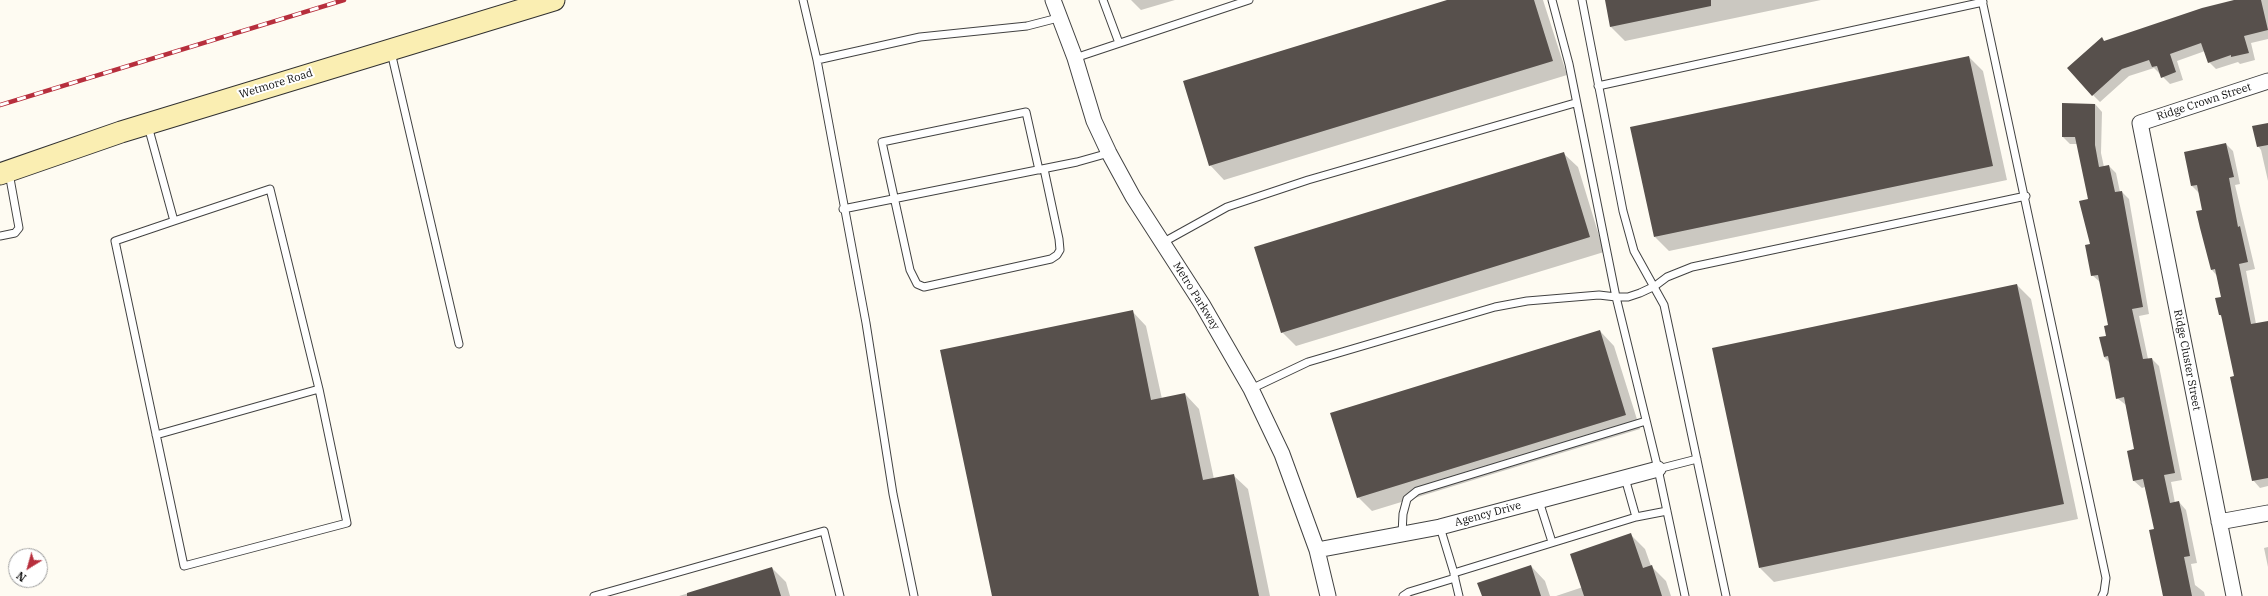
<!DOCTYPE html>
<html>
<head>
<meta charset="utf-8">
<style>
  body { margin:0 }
  #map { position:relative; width:2268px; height:596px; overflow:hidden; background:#fefbf2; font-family:"IBM Plex Serif",serif }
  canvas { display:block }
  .north { position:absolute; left:8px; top:548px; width:40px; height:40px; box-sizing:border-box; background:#fff; border:1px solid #9f9f9f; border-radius:50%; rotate:217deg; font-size:11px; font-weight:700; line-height:16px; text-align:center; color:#0f0f0f }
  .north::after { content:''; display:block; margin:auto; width:14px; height:18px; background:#b72f3d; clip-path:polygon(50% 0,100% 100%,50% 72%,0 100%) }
</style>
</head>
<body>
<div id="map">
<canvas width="2268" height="596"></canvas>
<div class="north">N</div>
</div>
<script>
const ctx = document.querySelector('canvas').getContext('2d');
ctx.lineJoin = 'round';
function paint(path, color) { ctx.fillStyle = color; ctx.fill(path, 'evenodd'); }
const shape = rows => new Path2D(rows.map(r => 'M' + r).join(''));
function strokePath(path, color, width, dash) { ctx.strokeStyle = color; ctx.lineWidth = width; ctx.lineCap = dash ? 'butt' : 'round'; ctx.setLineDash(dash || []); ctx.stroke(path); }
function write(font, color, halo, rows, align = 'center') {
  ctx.font = font + ' "IBM Plex Serif",serif'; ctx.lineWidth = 4; ctx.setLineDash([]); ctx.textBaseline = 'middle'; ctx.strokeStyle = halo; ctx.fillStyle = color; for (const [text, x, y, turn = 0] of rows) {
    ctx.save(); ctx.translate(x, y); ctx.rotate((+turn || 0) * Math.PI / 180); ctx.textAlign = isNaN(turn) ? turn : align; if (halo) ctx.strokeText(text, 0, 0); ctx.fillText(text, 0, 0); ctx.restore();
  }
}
paint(shape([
  [1131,0,1175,0,1141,10],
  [1450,0,1543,0,1567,75,1224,180,1210,165],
  [1606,0,1821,0,1625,41,1611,27],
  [2240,0,2268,0,2268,39,2251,43,2255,60,2240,64,2238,62,2216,69,2209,62,2205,51,2177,61,2183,80,2170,84,2154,68,2129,76,2100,102,2093,95,2104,42],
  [1969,57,1983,71,2007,180,1669,251,1655,237],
  [2095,104,2102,112,2101,153,2104,167,2109,166,2116,173,2120,192,2122,192,2129,199,2149,314,2139,316,2148,359,2152,359,2159,366,2182,480,2171,482,2175,503,2179,502,2186,510,2197,563,2191,564,2195,585,2204,592,2205,596,2163,596,2155,529,2145,487,2142,488,2134,481,2135,450,2126,405,2117,398,2110,363,2104,357,2109,325,2100,282,2092,275,2089,199,2078,144,2070,144,2063,137],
  [2268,124,2268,181,2261,150,2258,146],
  [2226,144,2233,151,2240,184,2235,185,2255,269,2246,271,2256,324,2268,322,2268,486,2260,488,2253,480,2235,377,2223,318,2220,315,2222,298,2217,276,2212,270,2200,194,2192,186],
  [1563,153,1578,167,1604,252,1296,346,1282,332],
  [2017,285,2031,299,2078,519,1774,582,1760,568],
  [1132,311,1146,326,1162,399,1185,394,1199,409,1214,479,1233,475,1248,489,1270,596,993,596],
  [1600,331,1614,346,1640,429,1372,511,1358,497],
  [1631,535,1645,549,1651,566,1666,581,1671,596,1556,596,1583,587],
  [2268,547,2268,567,2264,548],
  [1531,566,1545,581,1550,596,1483,596],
  [772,568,786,582,790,596,679,596]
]), '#0003');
paint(shape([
  [1447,0,1534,0,1553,61,1209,166,1183,81],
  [1605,0,1711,0,1711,6,1610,27],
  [2234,0,2261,0,2268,30,2244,36,2249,53,2231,57,2231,55,2208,63,2201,43,2170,54,2176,72,2161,78,2157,66,2152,67,2149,60,2122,69,2092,96,2067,68,2102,37,2104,41,2202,8],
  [1969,56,1993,166,1654,237,1630,127],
  [2062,103,2095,104,2095,145,2099,167,2109,165,2115,192,2122,191,2143,307,2132,309,2143,359,2152,358,2175,473,2164,475,2170,503,2179,501,2182,514,2190,556,2184,557,2192,596,2163,596,2149,530,2154,529,2143,479,2133,481,2127,451,2134,449,2124,397,2116,399,2108,356,2104,357,2099,337,2106,336,2104,326,2108,325,2098,275,2091,276,2085,245,2090,244,2079,201,2088,199,2075,137,2062,137],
  [2268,123,2268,145,2257,147,2252,126],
  [2226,143,2234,177,2229,178,2238,227,2240,226,2248,262,2239,264,2251,324,2268,321,2268,478,2252,481,2230,377,2234,376,2221,315,2219,315,2215,298,2221,297,2215,269,2211,270,2200,228,2196,211,2202,210,2197,185,2191,186,2184,152],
  [1564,152,1590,237,1281,333,1254,247],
  [2017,284,2064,504,1759,568,1712,348],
  [1133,310,1151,400,1185,393,1203,480,1234,474,1259,596,992,596,940,350],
  [1600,330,1626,415,1357,498,1330,413],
  [1631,533,1643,568,1652,565,1662,596,1584,596,1570,554],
  [1531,565,1541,596,1482,596,1477,583],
  [772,567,781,596,687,596,687,593]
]), '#57504c');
const lane = shape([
  [803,0,817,60,866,323,893,494,914,596],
  [1103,0,1119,43],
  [1552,0,1569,64,1616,297,1628,297,1640,293,1655,286,1667,277,1692,267,2026,196],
  [1582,0,1623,211,1634,251,1664,305,1726,596],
  [1982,0,2106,578,2104,592,2102,596],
  [391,52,459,344],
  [1075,58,1249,0],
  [817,60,920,37,1027,26,1058,18],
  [1598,86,1983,2],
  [148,126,174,221,270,189,319,389,156,435],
  [1039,170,1026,112,882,142,910,270,917,284,924,287,1051,259,1057,255,1060,250,1059,239,1044,169],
  [843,209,1077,162,1109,153],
  [174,221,115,241,184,566,347,523,319,389],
  [0,236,15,233,19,228,9,173],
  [1162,243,1227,207,1308,180,1575,103],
  [1251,389,1308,362,1495,307,1527,301,1599,295,1616,297,1658,469,1685,596],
  [1658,469,1697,459],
  [1539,501,1552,542],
  [1636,517,1667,511],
  [1440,527,1454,573,1636,517,1625,478],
  [1402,534,1403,514,1407,499,1417,491,1646,421],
  [1454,575,1459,596],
  [594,596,824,531,840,596],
  [1403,596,1409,592,1455,578]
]);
const street = shape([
  [1053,0,1075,58,1094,121,1109,153,1133,197,1202,304,1251,389,1282,454,1317,550,1328,596],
  [2219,522,2268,513],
  [1317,550,1440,527,1658,469],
  [2234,596,2140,123,2268,81]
]);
const secondary = shape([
  [0,174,121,132,554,0]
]);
strokePath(lane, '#424242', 9);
strokePath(street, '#424242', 17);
strokePath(secondary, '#313131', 23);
strokePath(lane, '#fff', 7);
strokePath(street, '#fff', 15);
strokePath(secondary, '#faeeb2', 21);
const rail = shape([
  [0,105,344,0]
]);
strokePath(rail, '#b72f3d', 4.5);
strokePath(rail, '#fff', 3, [9]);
write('11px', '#0f0f0f', '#fff', [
  ["Wetmore Road",276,84,-17],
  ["Ridge Crown Street",2204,102,-18],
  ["Metro Parkway",1196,296,58],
  ["Ridge Cluster Street",2187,360,79],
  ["Agency Drive",1488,514,-15]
]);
</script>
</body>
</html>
